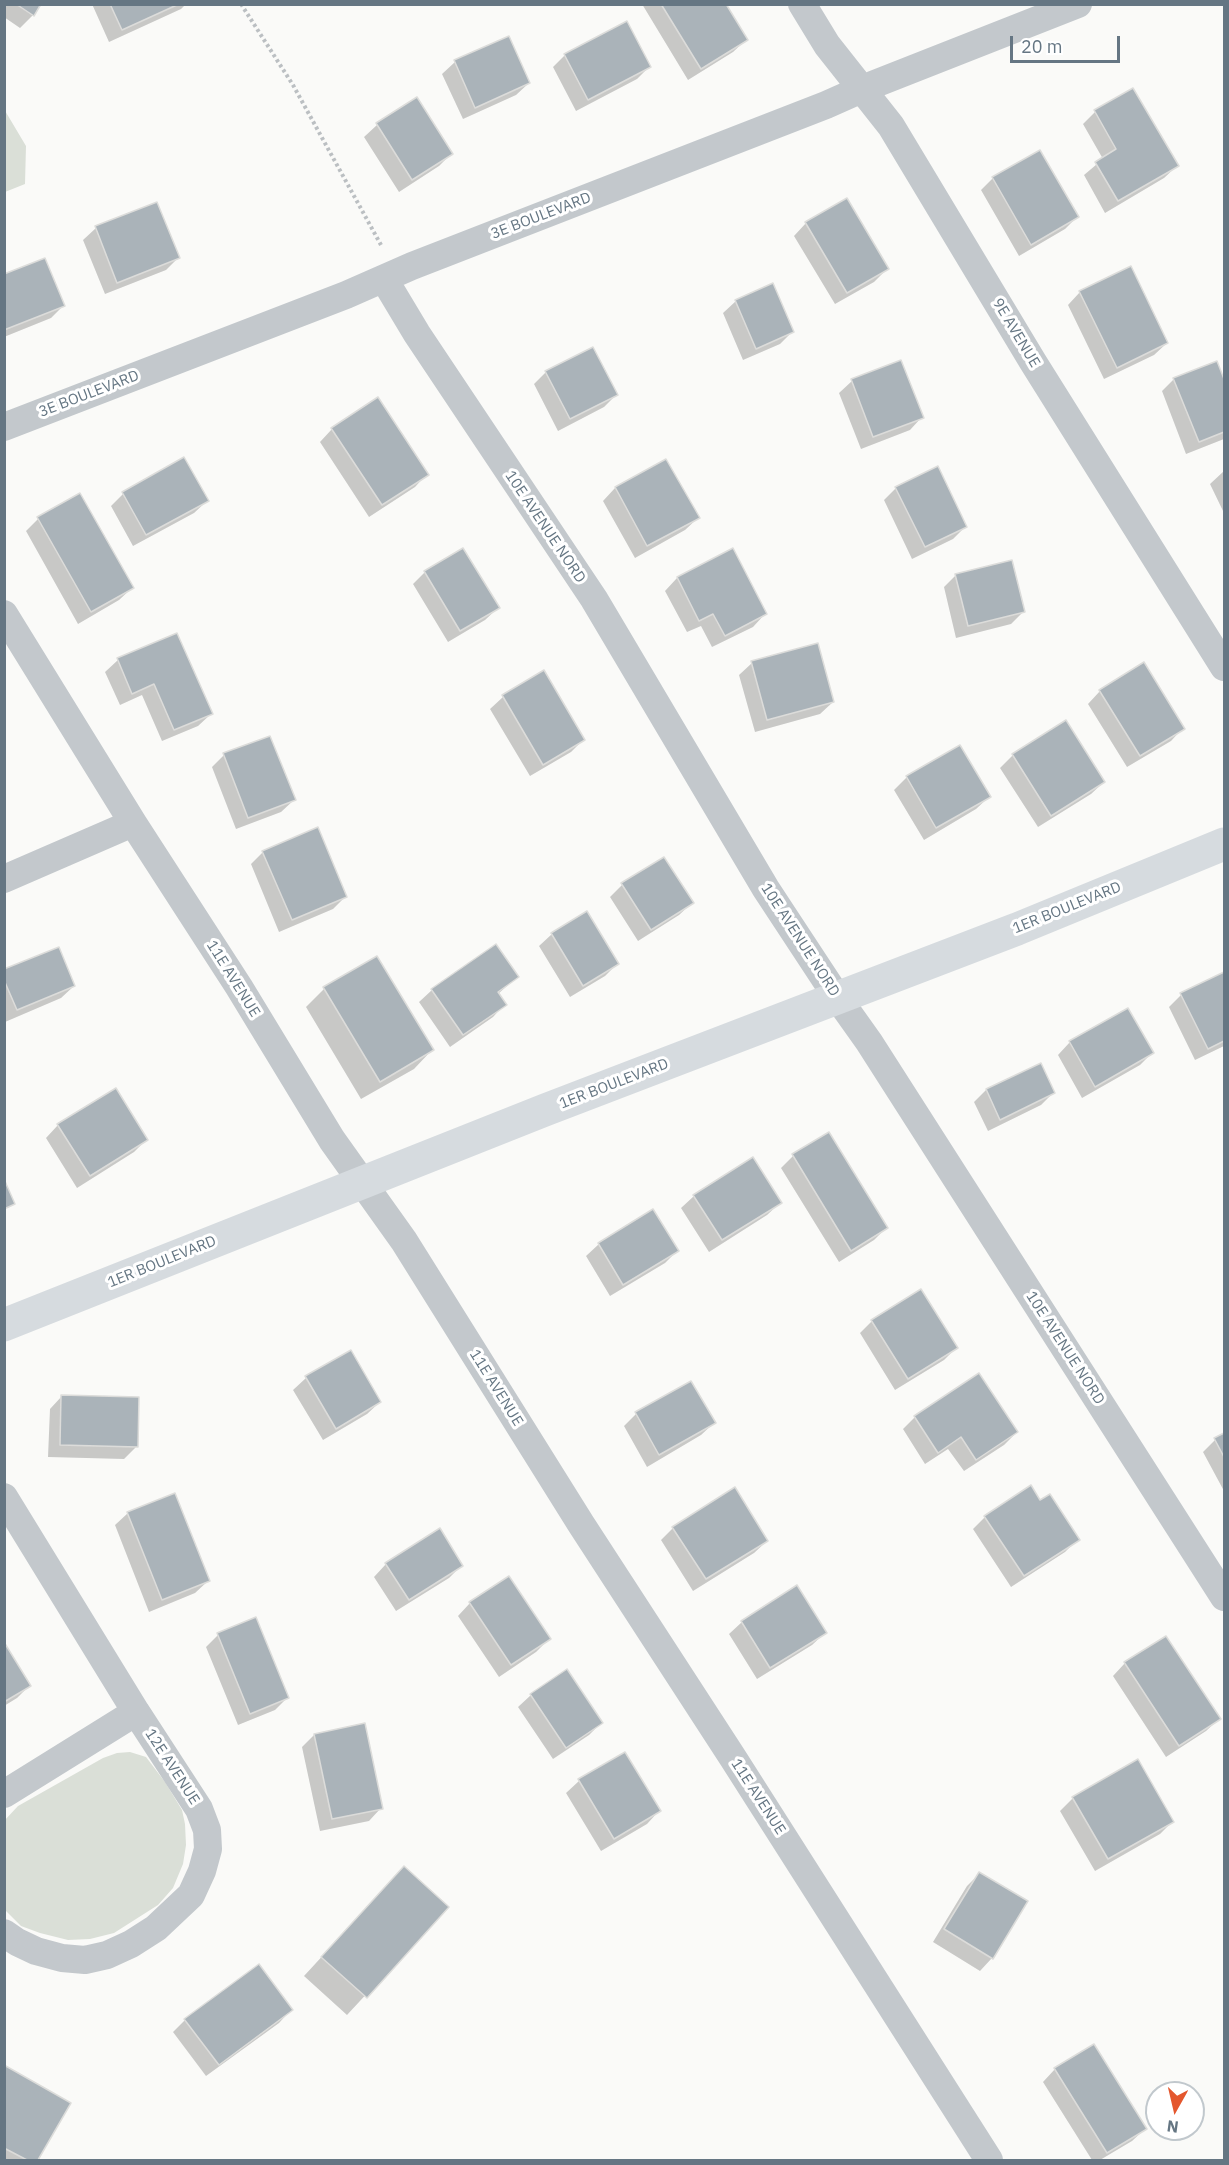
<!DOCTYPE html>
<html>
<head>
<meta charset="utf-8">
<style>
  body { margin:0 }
  #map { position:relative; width:1229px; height:2165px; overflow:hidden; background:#fafaf8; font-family:"IBM Plex Sans",sans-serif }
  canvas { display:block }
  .frame { position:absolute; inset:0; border:6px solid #657683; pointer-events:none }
  .north { position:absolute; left:1145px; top:2081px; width:60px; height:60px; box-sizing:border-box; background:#fff; border:2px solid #c1c8cd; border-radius:50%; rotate:188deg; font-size:16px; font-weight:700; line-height:24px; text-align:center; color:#657683 }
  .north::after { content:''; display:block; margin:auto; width:21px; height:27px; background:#e4572e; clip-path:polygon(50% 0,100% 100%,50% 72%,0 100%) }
  .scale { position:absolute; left:1010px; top:36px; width:110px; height:27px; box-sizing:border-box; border:3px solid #657683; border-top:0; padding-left:8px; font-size:18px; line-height:21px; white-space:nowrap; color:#657683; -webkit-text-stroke:4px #fff; paint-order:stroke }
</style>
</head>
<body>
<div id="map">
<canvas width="1229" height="2165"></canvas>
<div class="frame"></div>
<div class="north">N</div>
<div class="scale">20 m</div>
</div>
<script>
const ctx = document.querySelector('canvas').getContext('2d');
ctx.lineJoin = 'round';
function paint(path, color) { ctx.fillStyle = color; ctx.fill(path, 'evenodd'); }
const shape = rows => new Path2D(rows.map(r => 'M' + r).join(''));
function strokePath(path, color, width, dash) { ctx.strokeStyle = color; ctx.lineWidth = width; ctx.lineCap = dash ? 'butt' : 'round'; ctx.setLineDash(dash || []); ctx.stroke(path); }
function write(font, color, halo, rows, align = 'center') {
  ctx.font = font + ' "IBM Plex Sans",sans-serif'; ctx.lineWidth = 6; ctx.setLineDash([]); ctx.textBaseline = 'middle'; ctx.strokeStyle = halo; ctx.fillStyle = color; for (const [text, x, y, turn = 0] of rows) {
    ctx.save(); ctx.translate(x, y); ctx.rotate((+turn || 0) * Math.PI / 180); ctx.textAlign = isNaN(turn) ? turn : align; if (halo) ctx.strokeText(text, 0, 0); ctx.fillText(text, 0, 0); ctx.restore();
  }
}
paint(shape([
  [4,109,26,146,25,184,5,192],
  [130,1752,146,1757,165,1782,182,1810,185,1824,186,1845,183,1864,173,1888,158,1905,114,1933,90,1939,68,1940,40,1933,21,1926,5,1910,4,1821,18,1806,103,1758,117,1753]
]), '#dadfd7');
paint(shape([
  [4,4,40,4,33,15,20,28,4,17],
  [92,4,186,4,181,9,109,42],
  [642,4,724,4,746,40,733,52,688,80],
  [508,38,529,83,516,95,463,119,442,74,455,62],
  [565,55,649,67,637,79,576,111,553,67],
  [416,99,451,154,439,166,399,192,364,137,377,125],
  [1095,112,1177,166,1164,178,1105,213,1084,175,1103,159,1083,124],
  [993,178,1077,217,1065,229,1019,256,981,190],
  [806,223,887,269,874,282,835,304,794,236],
  [96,228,178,258,166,270,105,294,83,240],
  [4,276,63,306,51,318,4,337],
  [1080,292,1167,343,1154,355,1104,379,1068,305],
  [736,301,792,332,780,344,743,360,723,313],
  [1216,362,1224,383,1224,439,1186,454,1162,391,1174,379],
  [546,372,616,395,604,407,558,431,534,384],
  [852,381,922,417,910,430,861,449,839,393],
  [378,399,427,474,415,487,369,517,320,442,332,429],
  [666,461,698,518,685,530,635,558,603,501,615,488],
  [1224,471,1224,513,1210,484],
  [896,488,966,526,953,539,912,559,884,500],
  [123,494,207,501,194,513,133,546,111,506],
  [38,519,132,588,119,600,78,624,26,531],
  [733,550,765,614,753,627,712,647,701,626,687,632,665,591,677,578],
  [425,572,498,608,485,620,448,642,413,584],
  [956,575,1024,611,1011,624,956,638,944,587],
  [176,634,211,714,198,726,162,741,142,695,120,705,105,672,118,660],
  [752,663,833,702,820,714,755,732,739,675],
  [543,673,583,740,571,752,530,776,490,709,503,697],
  [1100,691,1183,728,1171,741,1127,767,1088,704],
  [1066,722,1104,782,1091,794,1038,827,1000,768,1013,755],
  [224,755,294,800,281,812,236,829,212,767],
  [907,777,989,797,976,809,924,840,894,790],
  [263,852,346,896,333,909,279,932,251,864],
  [622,885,692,903,679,915,638,941,610,897],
  [552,934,617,964,605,976,570,997,539,946],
  [495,946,517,977,498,994,505,1004,493,1017,450,1047,419,1002,432,990],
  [376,958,432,1050,414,1069,361,1099,306,1007,324,989],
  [4,971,74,986,61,998,5,1022],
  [1224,974,1224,1046,1195,1060,1169,1007,1181,995],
  [1070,1042,1152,1053,1140,1065,1082,1098,1058,1055],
  [986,1090,1053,1093,1041,1105,988,1131,974,1102],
  [58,1125,147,1139,134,1152,77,1188,46,1138],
  [793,1156,886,1228,874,1240,839,1262,781,1168],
  [694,1196,780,1203,767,1215,709,1252,681,1208],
  [599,1244,677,1251,665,1263,610,1296,586,1256],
  [872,1321,956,1348,944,1360,895,1390,860,1333],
  [351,1352,380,1402,367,1414,323,1440,293,1390,306,1378],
  [62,1396,136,1447,124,1459,48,1457,50,1409],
  [636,1414,714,1423,701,1435,647,1467,624,1426],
  [915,1417,1017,1432,1004,1445,964,1471,948,1449,925,1464,903,1429],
  [1224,1434,1224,1491,1203,1452,1215,1440],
  [128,1513,208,1581,195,1593,149,1612,115,1525],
  [985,1517,1078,1539,1065,1552,1011,1587,973,1529],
  [673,1528,767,1541,754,1553,693,1591,661,1540],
  [386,1564,462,1565,449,1578,396,1611,374,1577],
  [470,1603,549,1639,536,1652,499,1677,458,1616],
  [742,1622,825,1633,812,1645,757,1679,729,1634],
  [218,1635,287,1698,275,1710,238,1725,206,1647],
  [4,1645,29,1686,17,1698,4,1706],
  [1125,1663,1219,1719,1206,1731,1166,1757,1113,1676],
  [566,1671,601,1723,589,1735,553,1759,518,1707,531,1695],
  [314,1735,381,1808,369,1821,320,1831,302,1747],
  [624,1754,659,1811,647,1824,601,1851,566,1793,579,1781],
  [1137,1761,1172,1822,1160,1834,1095,1871,1060,1811,1073,1798],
  [980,1873,992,1958,980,1971,933,1942,967,1886],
  [386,1887,447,1907,347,2015,304,1976],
  [291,2010,279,2023,206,2076,173,2032,185,2020],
  [4,2067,69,2104,36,2160,4,2160],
  [1055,2069,1145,2129,1132,2141,1100,2160,1092,2160,1043,2082]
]), '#0003');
const building = shape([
  [16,4,41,4,34,16,16,4],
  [110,4,179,4,122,30,110,4],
  [661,4,726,4,748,40,701,69,661,4],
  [627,21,651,67,588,100,564,54,627,21],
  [509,36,530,83,475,108,454,60,509,36],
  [1133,88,1179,166,1118,201,1095,162,1116,149,1094,110,1133,88],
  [417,97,453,154,412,180,376,123,417,97],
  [1040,150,1079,217,1031,245,992,177,1040,150],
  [847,198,889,269,847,293,805,222,847,198],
  [157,202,180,258,117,283,95,226,157,202],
  [45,258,65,306,4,330,4,274,45,258],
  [1131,266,1168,343,1117,368,1079,291,1131,266],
  [773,283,794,332,756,349,735,300,773,283],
  [593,347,618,395,570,419,545,371,593,347],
  [901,360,924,418,873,437,851,379,901,360],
  [1217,361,1224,379,1224,432,1199,442,1173,378,1217,361],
  [378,397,429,475,382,505,331,428,378,397],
  [184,457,209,501,146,535,122,492,184,457],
  [666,459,700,518,647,546,615,487,666,459],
  [938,466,967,527,925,547,895,487,938,466],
  [80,493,134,588,91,612,37,517,80,493],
  [463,548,500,608,460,631,424,571,463,548],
  [733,548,767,614,725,636,713,614,699,621,677,577,733,548],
  [1012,560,1025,612,968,626,955,574,1012,560],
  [177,633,213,714,174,730,154,684,132,694,117,658,177,633],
  [818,643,834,702,767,720,751,661,818,643],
  [1144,662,1185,729,1140,756,1099,690,1144,662],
  [544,670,585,740,543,765,502,695,544,670],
  [1066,720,1105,782,1051,816,1012,754,1066,720],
  [270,736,296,800,248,818,223,753,270,736],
  [960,745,991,797,936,828,906,776,960,745],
  [318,827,347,897,292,920,262,851,318,827],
  [664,857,694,903,651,930,621,883,664,857],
  [587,911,619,964,583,986,551,933,587,911],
  [496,944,519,977,498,992,507,1005,463,1035,431,989,496,944],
  [59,947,75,986,17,1010,4,980,4,969,59,947],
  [377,956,434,1050,380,1082,323,987,377,956],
  [1224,972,1224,1041,1208,1049,1180,993,1224,972],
  [1128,1008,1154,1053,1095,1087,1069,1041,1128,1008],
  [1041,1063,1055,1093,1000,1120,986,1089,1041,1063],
  [116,1088,148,1140,90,1176,57,1124,116,1088],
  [829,1132,888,1228,851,1251,792,1154,829,1132],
  [753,1157,782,1203,722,1240,693,1195,753,1157],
  [4,1179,15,1204,4,1209,4,1179],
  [653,1209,679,1251,623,1285,598,1243,653,1209],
  [921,1289,958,1348,908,1379,871,1320,921,1289],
  [351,1350,381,1402,336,1429,305,1376,351,1350],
  [979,1373,1018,1432,976,1460,961,1437,938,1453,914,1416,979,1373],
  [691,1381,716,1423,659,1455,635,1412,691,1381],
  [61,1395,139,1397,138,1447,60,1445,61,1395],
  [1224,1433,1224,1457,1214,1438,1224,1433],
  [1031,1485,1040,1500,1050,1494,1080,1540,1024,1576,984,1516,1031,1485],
  [735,1487,768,1541,706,1579,672,1527,735,1487],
  [175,1493,210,1581,162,1600,127,1512,175,1493],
  [440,1528,463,1566,409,1600,385,1563,440,1528],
  [509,1576,551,1639,511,1665,469,1602,509,1576],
  [797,1585,827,1633,770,1668,741,1621,797,1585],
  [256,1617,289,1698,250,1714,217,1633,256,1617],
  [1166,1636,1221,1719,1179,1746,1124,1662,1166,1636],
  [4,1642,31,1686,4,1702,4,1642],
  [567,1669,603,1723,566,1748,530,1694,567,1669],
  [365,1723,383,1809,332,1819,314,1734,365,1723],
  [625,1752,661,1811,614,1839,578,1779,625,1752],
  [1138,1759,1174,1822,1108,1859,1072,1797,1138,1759],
  [404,1866,449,1907,367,1998,321,1957,404,1866],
  [979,1872,1028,1901,993,1959,944,1929,979,1872],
  [259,1964,293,2010,219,2065,184,2019,259,1964],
  [1094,2044,1147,2129,1107,2153,1054,2068,1094,2044],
  [4,2065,71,2103,38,2160,27,2160,4,2148,4,2065]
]);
paint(building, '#aab3b9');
strokePath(building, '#dcdcda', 1.5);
strokePath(shape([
  [241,4,293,85,381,245]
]), '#bbbfc2', 4, [3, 3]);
strokePath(shape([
  [802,4,827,45,891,126,1033,362,1224,667],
  [384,279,417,334,594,599,766,889,837,997,869,1042,1224,1597],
  [4,427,346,295,412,266,826,105,862,89,1078,4],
  [4,614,133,823,239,987,332,1140,404,1241,581,1524,733,1758,989,2160],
  [4,879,133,823],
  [4,1497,136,1712,199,1809,207,1830,208,1849,202,1871,191,1895,156,1928,131,1944,107,1955,85,1960,62,1958,36,1951,17,1942,4,1933],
  [4,1794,136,1712]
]), '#c3c8cc', 28);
strokePath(shape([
  [4,1325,545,1110,1017,929,1224,844]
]), '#d6dbdf', 33);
write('15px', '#657683', '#fff', [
  ["3E BOULEVARD",541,216,-21],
  ["9E AVENUE",1016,333,59],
  ["3E BOULEVARD",89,394,-21],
  ["10E AVENUE NORD",545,527,56],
  ["1ER BOULEVARD",1067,908,-22],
  ["10E AVENUE NORD",800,940,57],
  ["11E AVENUE",233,979,58],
  ["1ER BOULEVARD",614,1084,-21],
  ["1ER BOULEVARD",162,1262,-22],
  ["10E AVENUE NORD",1065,1348,57],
  ["11E AVENUE",496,1388,58],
  ["12E AVENUE",172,1767,57],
  ["11E AVENUE",758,1797,57]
]);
</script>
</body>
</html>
